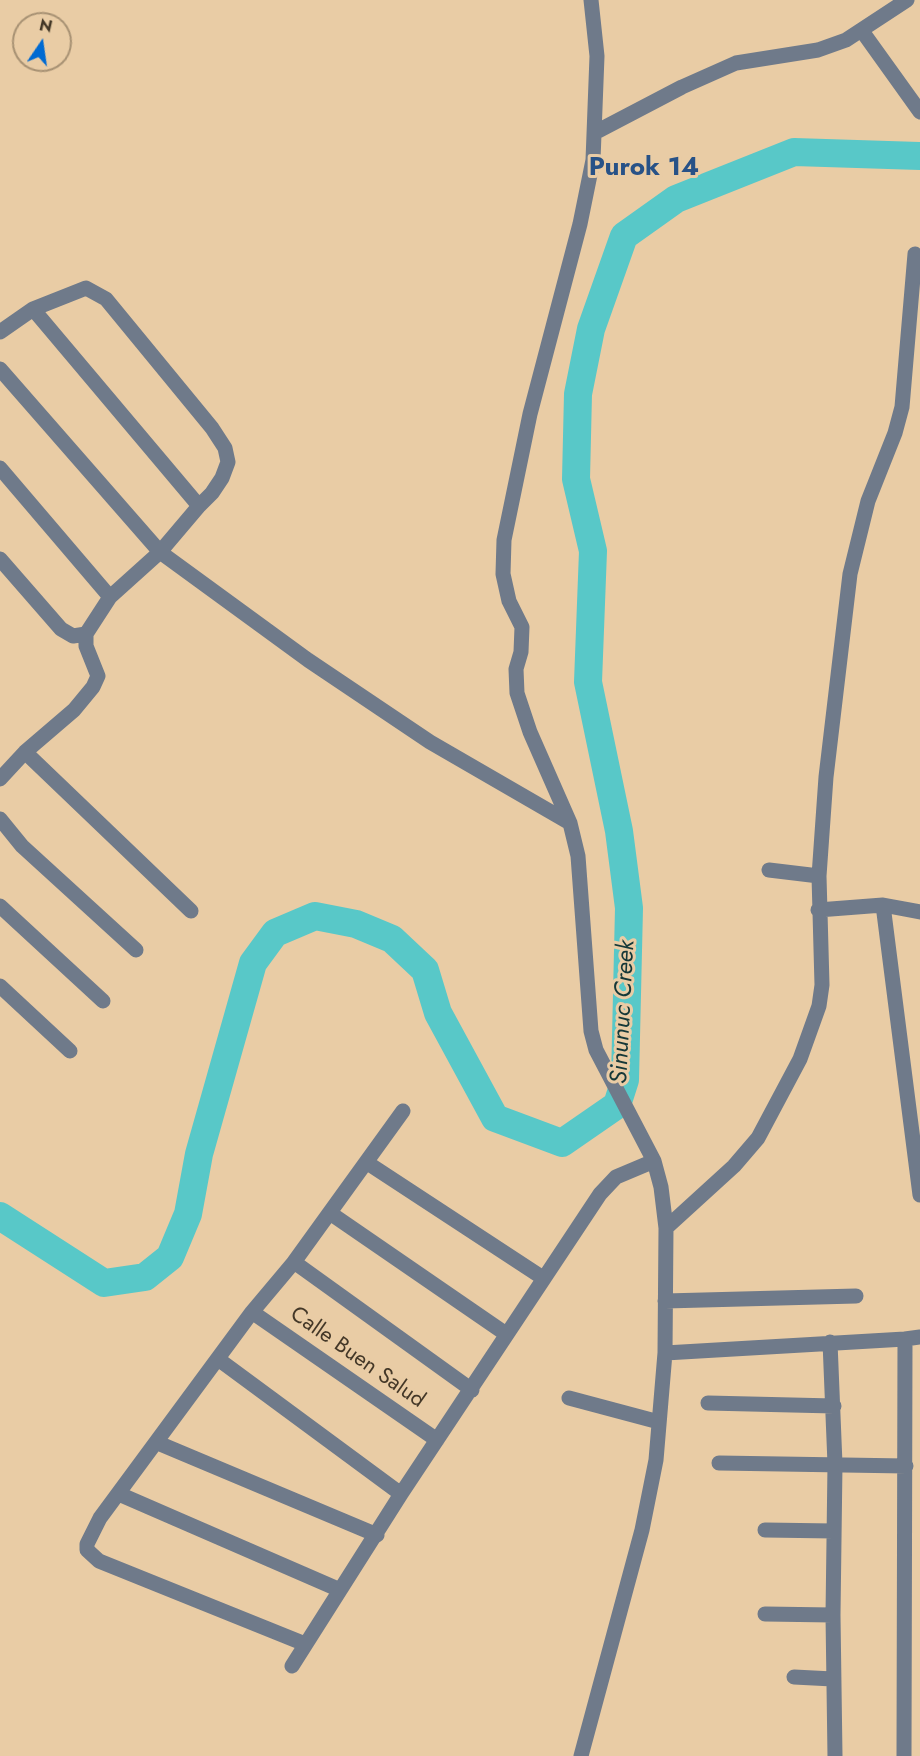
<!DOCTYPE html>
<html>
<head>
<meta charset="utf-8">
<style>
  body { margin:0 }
  #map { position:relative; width:920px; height:1756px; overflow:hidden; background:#e9cca5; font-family:Jost,sans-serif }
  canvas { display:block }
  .north { position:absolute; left:12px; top:12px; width:60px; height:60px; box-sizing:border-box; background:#e9cca5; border:2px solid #a79173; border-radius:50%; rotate:13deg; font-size:16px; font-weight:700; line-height:24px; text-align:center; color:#443828 }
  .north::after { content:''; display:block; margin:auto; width:21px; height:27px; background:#006ad2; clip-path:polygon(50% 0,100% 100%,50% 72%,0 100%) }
</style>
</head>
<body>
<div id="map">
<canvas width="920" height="1756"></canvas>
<div class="north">N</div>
</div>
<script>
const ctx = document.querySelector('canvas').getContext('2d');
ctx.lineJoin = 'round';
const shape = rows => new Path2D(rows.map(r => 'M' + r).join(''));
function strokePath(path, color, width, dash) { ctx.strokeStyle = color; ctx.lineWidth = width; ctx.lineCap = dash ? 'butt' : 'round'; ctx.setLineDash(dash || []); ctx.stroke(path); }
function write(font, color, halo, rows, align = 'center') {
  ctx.font = font + ' Jost,sans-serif'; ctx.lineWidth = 6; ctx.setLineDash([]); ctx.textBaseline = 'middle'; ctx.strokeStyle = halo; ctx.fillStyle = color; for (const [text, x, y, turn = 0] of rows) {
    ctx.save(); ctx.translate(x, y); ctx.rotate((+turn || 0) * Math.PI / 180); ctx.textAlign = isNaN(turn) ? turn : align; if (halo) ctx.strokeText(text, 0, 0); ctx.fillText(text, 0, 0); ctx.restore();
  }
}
strokePath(shape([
  [0,1216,104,1283,145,1277,170,1257,188,1214,199,1154,253,963,275,933,315,916,356,924,392,939,425,970,438,1013,495,1118,562,1143,617,1105,625,1080,629,908,619,831,588,682,593,551,576,479,578,394,591,329,624,236,676,199,794,152,920,156]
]), '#58c8c8', 28);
strokePath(shape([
  [591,0,597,56,593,160,580,224,530,414,504,540,503,574,509,601,522,627,521,652,516,669,517,693,530,732,570,823,578,856,591,1031,596,1050,654,1161,661,1187,666,1228],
  [862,31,920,112],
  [596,132,682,87,736,63,818,50,846,40,907,0],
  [33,309,86,288,106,299,212,428,225,448,228,462,222,478,212,493,199,506],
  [0,332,33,309,199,506,160,552,110,597,86,634,73,636,61,629,0,559],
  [0,369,160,552,308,660,430,742,570,823],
  [0,468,110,597],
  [25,752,191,911],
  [0,779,25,752,74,710,93,687,98,676,86,646,86,634],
  [0,819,22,846,136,950],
  [769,870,819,876],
  [883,905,920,912],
  [0,906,103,1001],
  [818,910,883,905,920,1195],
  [0,986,70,1051],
  [366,1162,543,1278],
  [330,1213,506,1334],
  [294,1262,472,1390],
  [665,1301,856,1296],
  [252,1312,437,1440],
  [905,1339,920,1337],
  [830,1342,835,1464,833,1615,835,1756],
  [218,1359,401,1494],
  [569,1398,659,1422],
  [708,1403,834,1406],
  [158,1443,377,1535],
  [719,1463,906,1466],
  [119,1494,340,1590],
  [765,1530,834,1531],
  [765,1614,833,1615],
  [305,1644,99,1561,87,1550,87,1544,100,1518,252,1312,294,1262,403,1111],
  [292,1666,401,1494,600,1194,616,1177,654,1161],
  [794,1677,833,1679],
  [581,1756,642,1530,656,1460,665,1353],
  [904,1756,905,1339,665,1353,666,1228,734,1166,758,1138,800,1059,819,1006,822,985,819,876,826,777,850,574,868,501,895,433,902,407,915,254]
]), '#6f7a8a', 15);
write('22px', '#443828', '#e9cca5', [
  ["Calle Buen Salud",357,1358,35]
]);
write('italic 24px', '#153838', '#e9cca5', [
  ["Sinunuc Creek",624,1012,-87]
]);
write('bold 26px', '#285287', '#e9cca5', [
  ["Purok 14",644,169]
]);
</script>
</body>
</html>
